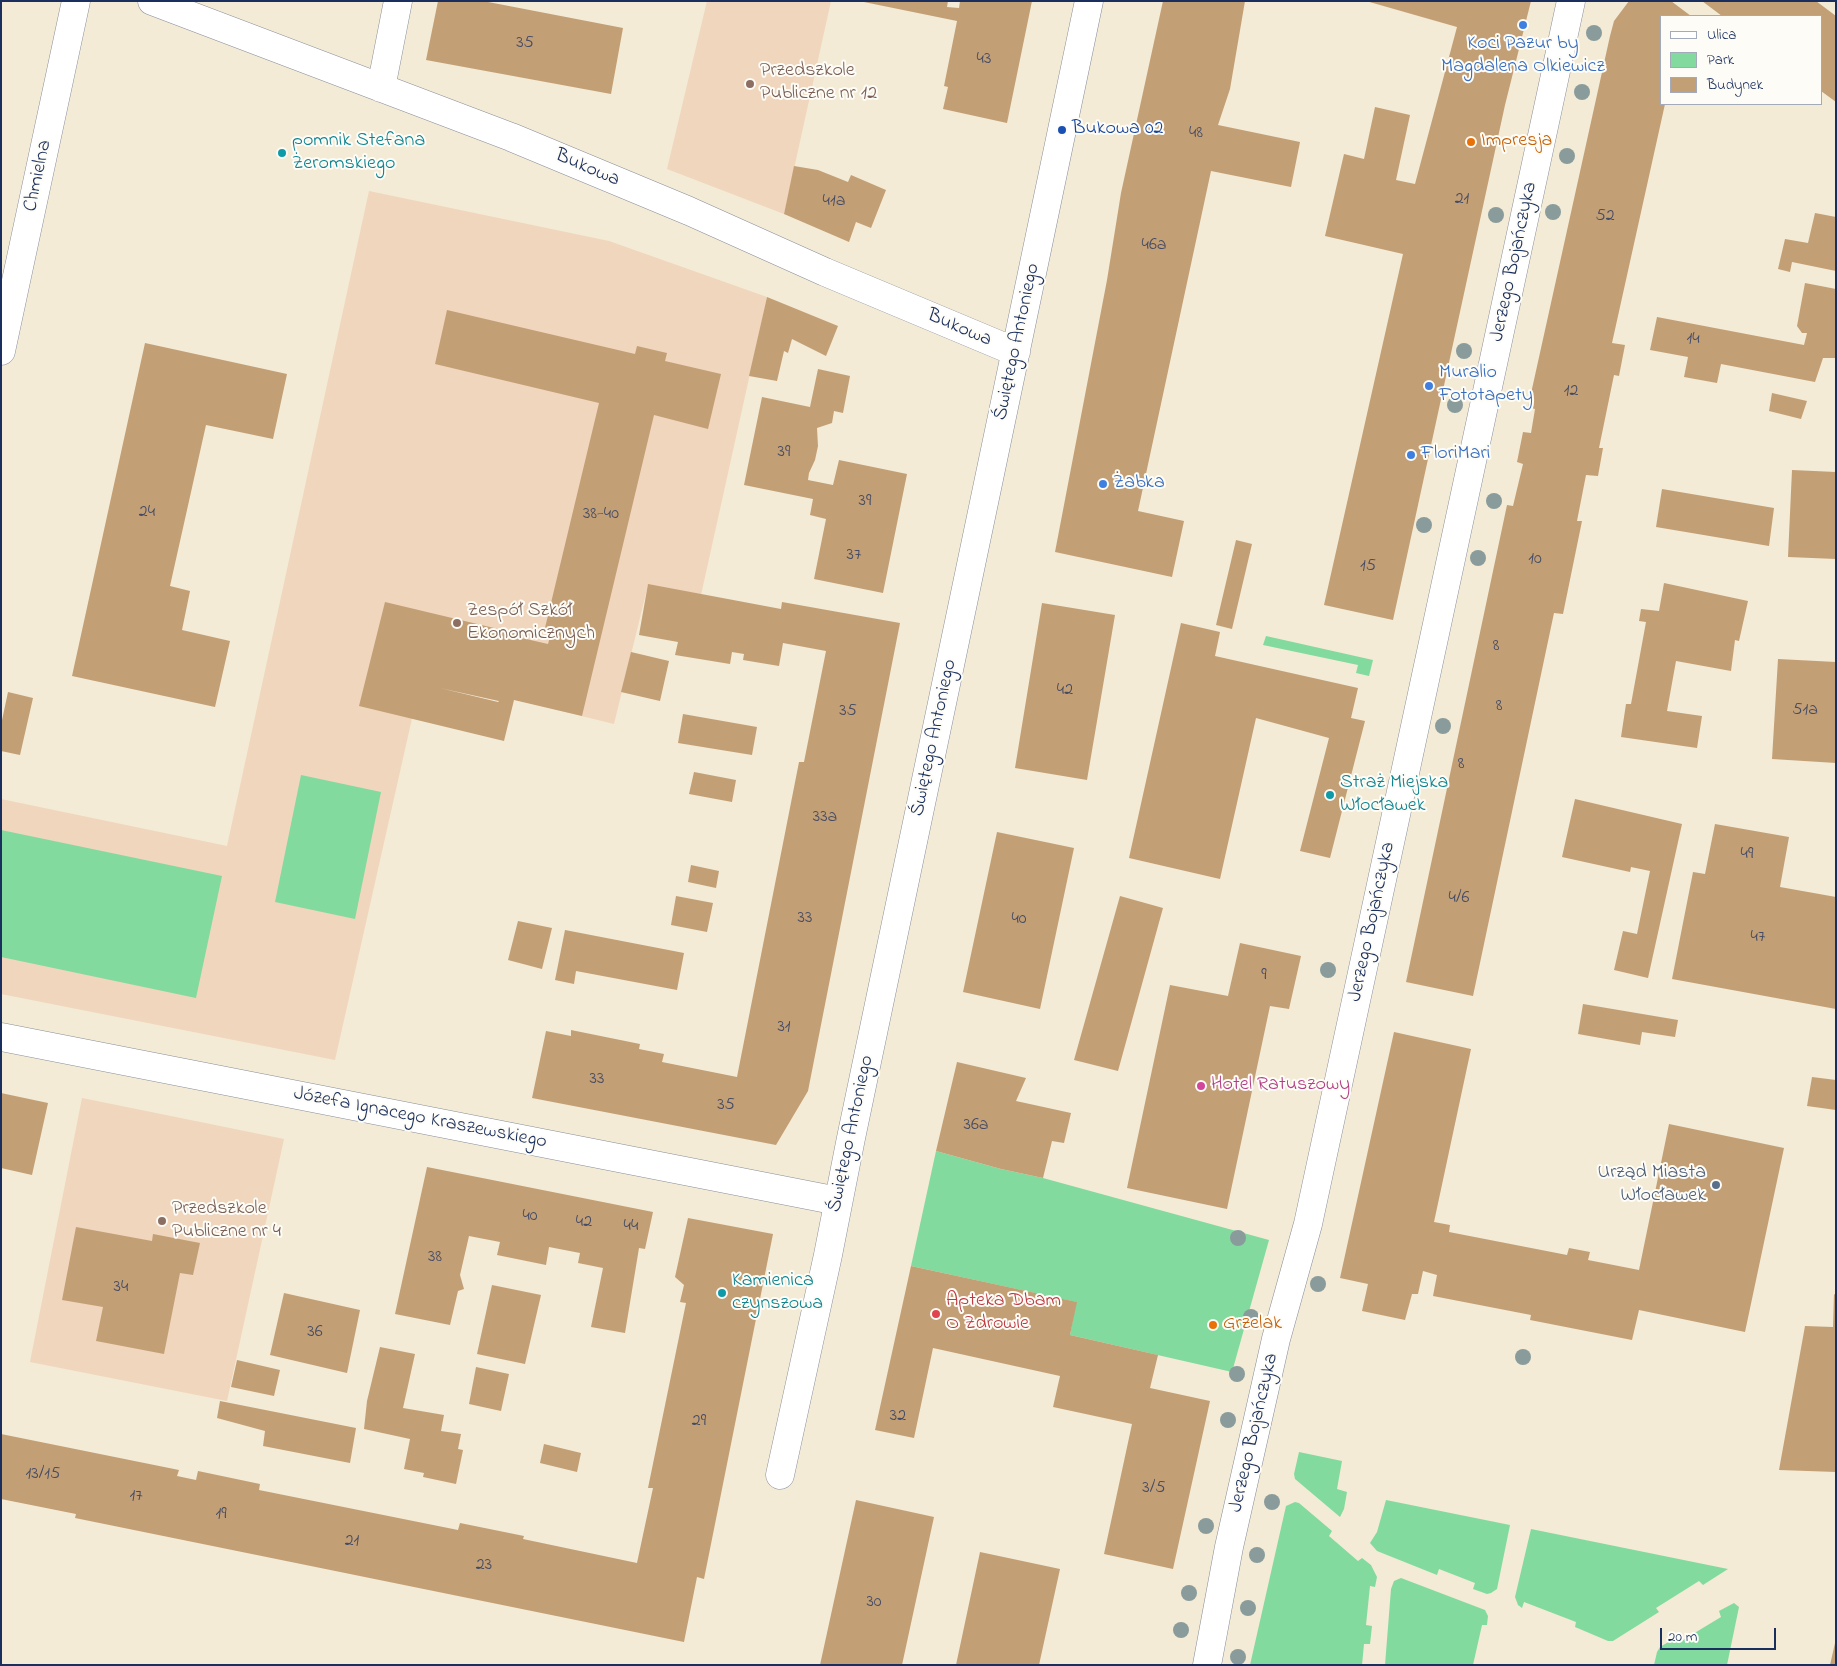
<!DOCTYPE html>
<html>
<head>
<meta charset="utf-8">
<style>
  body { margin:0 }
  #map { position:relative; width:1837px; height:1666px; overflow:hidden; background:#f3ebd5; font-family:"Indie Flower",sans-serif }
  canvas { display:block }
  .frame { position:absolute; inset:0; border:2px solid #1b2f5e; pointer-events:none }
  .legend { position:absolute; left:1660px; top:15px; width:162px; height:90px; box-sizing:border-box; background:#fdfcf7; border:1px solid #a3aaba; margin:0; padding:6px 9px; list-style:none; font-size:15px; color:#1b2f5e }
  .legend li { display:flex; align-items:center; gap:10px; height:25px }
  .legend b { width:25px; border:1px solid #a3aaba }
  .scale { position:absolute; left:1660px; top:1628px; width:116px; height:22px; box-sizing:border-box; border:2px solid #1b2f5e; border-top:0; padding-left:6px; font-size:15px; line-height:18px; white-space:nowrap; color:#1b2f5e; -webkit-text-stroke:4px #fdfcf7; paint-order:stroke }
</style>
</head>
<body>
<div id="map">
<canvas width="1837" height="1666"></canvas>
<div class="frame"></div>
<ul class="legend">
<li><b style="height:6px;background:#fff"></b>Ulica</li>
<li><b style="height:14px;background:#83da9e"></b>Park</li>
<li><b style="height:14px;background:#c39f76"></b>Budynek</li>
</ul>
<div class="scale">20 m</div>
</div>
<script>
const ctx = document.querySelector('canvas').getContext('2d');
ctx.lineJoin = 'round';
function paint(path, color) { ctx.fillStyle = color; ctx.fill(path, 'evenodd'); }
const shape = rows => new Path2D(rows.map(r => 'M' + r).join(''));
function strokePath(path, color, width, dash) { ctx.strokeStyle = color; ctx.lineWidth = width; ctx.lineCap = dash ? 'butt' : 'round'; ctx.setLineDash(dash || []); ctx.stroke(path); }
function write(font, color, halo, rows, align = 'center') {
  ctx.font = font + ' "Indie Flower",sans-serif'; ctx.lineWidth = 4; ctx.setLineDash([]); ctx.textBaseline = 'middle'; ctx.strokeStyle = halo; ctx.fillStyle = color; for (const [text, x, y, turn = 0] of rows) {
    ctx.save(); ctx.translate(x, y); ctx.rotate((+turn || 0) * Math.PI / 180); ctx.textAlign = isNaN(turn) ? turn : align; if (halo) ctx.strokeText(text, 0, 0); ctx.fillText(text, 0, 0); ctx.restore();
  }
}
paint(shape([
  [707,1,831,1,784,214,667,169],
  [369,191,609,241,767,297,701,595,648,585,614,724,500,696,498,701,420,683,335,1060,1,994,1,799,227,846],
  [82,1098,284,1139,227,1401,30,1362]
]), '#f0d6bc');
paint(shape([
  [1266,636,1373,660,1369,676,1356,673,1358,665,1263,645],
  [301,775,381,792,355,919,275,902],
  [1,830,222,876,196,998,1,957],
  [936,1151,1001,1169,1043,1178,1269,1240,1232,1372,1070,1335,1076,1302,911,1266],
  [1299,1452,1342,1461,1337,1489,1347,1492,1344,1509,1340,1517,1295,1479,1294,1474],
  [1386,1500,1510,1525,1497,1589,1491,1593,1487,1594,1473,1589,1475,1583,1439,1569,1437,1575,1377,1551,1370,1543,1377,1532],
  [1295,1502,1299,1503,1332,1531,1329,1536,1358,1561,1362,1558,1371,1565,1377,1577,1375,1587,1370,1586,1366,1625,1372,1626,1370,1644,1364,1644,1362,1665,1250,1665,1286,1506],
  [1531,1529,1728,1569,1703,1585,1699,1581,1656,1608,1659,1612,1613,1641,1608,1641,1575,1627,1576,1622,1524,1602,1522,1608,1518,1605,1515,1597],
  [1401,1578,1485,1610,1488,1616,1487,1625,1482,1625,1473,1665,1385,1665,1391,1589,1394,1581],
  [1734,1603,1739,1607,1727,1665,1654,1665,1657,1652,1660,1647,1675,1638,1678,1643,1721,1617,1719,1611]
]), '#83da9e');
paint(shape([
  [438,1,483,1,623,28,611,94,426,60],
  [859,1,948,1,947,7,959,8,960,1,1032,1,1007,123,943,109,948,87,944,86,957,21],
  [1163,1,1245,1,1230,89,1218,125,1300,142,1291,187,1211,171,1138,511,1184,521,1172,577,1055,552,1107,280,1121,193],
  [1366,1,1531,1,1505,105,1393,620,1324,605,1403,254,1325,236,1344,154,1364,159,1375,107,1410,115,1396,180,1415,184,1457,27],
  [1629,1,1671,1,1691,16,1661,16,1661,104,1665,104,1612,343,1625,345,1619,376,1614,375,1599,448,1603,448,1598,476,1586,475,1577,521,1582,521,1563,614,1554,613,1473,996,1406,982,1507,505,1513,506,1523,464,1517,462,1523,432,1531,433,1535,409,1528,407,1610,36,1614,21],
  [1702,1,1816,1,1836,16,1836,102,1821,91,1821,16,1722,16],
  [794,166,818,170,848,182,851,175,886,190,871,228,856,222,849,242,784,214],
  [1815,213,1836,217,1836,271,1792,262,1790,272,1778,269,1785,239,1808,243],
  [1805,283,1836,289,1836,358,1823,358,1815,382,1721,364,1717,383,1684,377,1688,357,1650,350,1657,317,1804,345,1807,333,1802,333,1797,326],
  [767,297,838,326,826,356,792,339,788,353,784,351,777,381,749,376],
  [447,310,635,354,637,346,667,353,665,361,721,374,708,429,654,415,582,716,514,700,504,741,359,706,385,602,515,633,513,636,548,644,551,633,544,632,599,403,435,364],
  [440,688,499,701,498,702],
  [145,343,287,374,273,439,206,425,170,586,190,591,182,630,230,641,215,707,72,676],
  [818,369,850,376,843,413,834,411,832,423,817,428,818,446,815,460,809,473,808,480,833,485,839,460,907,474,883,593,814,579,826,519,810,515,813,499,744,485,762,397,810,407],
  [1772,393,1807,401,1801,419,1769,411],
  [1792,470,1836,472,1836,559,1788,557],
  [1662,489,1774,508,1769,546,1656,527],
  [1236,540,1252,544,1232,629,1216,625],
  [1664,583,1748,601,1739,641,1735,640,1731,671,1676,661,1667,711,1702,716,1697,748,1621,737,1626,704,1631,704,1646,622,1639,621,1641,609,1659,611],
  [648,584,781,609,782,602,900,623,808,1091,776,1145,532,1098,546,1031,571,1036,571,1030,640,1044,639,1049,664,1054,662,1062,737,1077,799,762,804,762,826,651,783,643,779,666,743,660,744,654,732,652,730,664,675,655,678,642,639,635],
  [1042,603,1115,615,1087,780,1015,768],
  [1181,623,1220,632,1215,656,1358,688,1351,718,1365,721,1330,858,1300,851,1329,738,1256,718,1220,879,1129,858],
  [631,652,669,661,660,701,621,692],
  [1778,659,1836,662,1836,763,1772,759],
  [8,692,33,698,20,755,1,751,1,725],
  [683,714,757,727,752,755,678,743],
  [694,772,736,780,732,802,689,794],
  [1575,799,1682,824,1648,978,1614,970,1623,931,1637,934,1650,871,1631,867,1630,872,1562,857],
  [1715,824,1789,837,1780,887,1836,897,1836,1009,1672,979,1693,872,1705,874],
  [997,832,1074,848,1040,1009,963,992],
  [691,865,719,871,716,888,688,882],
  [676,896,713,903,707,932,671,925],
  [1120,896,1163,908,1118,1071,1074,1060],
  [518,921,552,928,542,969,508,960],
  [565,930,684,953,677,990,576,971,574,984,555,980],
  [1240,943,1301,956,1289,1009,1270,1006,1227,1209,1127,1188,1170,985,1228,996],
  [1583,1004,1678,1020,1675,1037,1642,1032,1640,1045,1578,1034],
  [1394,1032,1471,1049,1434,1222,1450,1225,1449,1232,1567,1255,1569,1248,1590,1252,1588,1260,1639,1270,1669,1124,1784,1148,1745,1332,1639,1310,1632,1340,1530,1320,1531,1315,1433,1296,1437,1275,1423,1271,1418,1294,1412,1294,1405,1320,1362,1311,1368,1284,1340,1278],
  [957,1062,1026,1078,1016,1101,1071,1113,1064,1143,1052,1141,1043,1178,1001,1169,936,1151],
  [1812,1077,1836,1080,1836,1110,1807,1106],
  [1,1093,48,1103,32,1175,1,1168],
  [427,1167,653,1212,645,1249,639,1248,625,1333,591,1327,603,1268,578,1263,580,1253,549,1247,546,1265,497,1255,500,1242,469,1236,460,1275,464,1289,458,1291,450,1325,395,1314],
  [688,1218,773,1234,704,1579,697,1577,684,1642,75,1518,76,1514,1,1499,1,1434,179,1470,177,1476,196,1480,198,1471,260,1484,259,1490,458,1530,460,1523,524,1536,523,1539,637,1563,653,1488,648,1488,686,1303,680,1302,684,1285,675,1277],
  [76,1227,152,1241,153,1234,200,1243,193,1275,180,1273,164,1354,96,1341,103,1307,62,1300],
  [911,1266,1077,1302,1070,1335,1158,1355,1150,1388,1210,1401,1173,1569,1104,1554,1132,1424,1053,1407,1060,1376,933,1348,914,1438,875,1430],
  [492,1285,541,1295,525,1364,477,1354],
  [284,1293,360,1310,347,1373,270,1355],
  [1834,1294,1836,1295,1836,1472,1779,1470,1805,1326,1833,1327],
  [380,1347,415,1354,403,1408,444,1415,441,1431,461,1434,458,1449,463,1450,456,1484,423,1477,424,1473,404,1469,410,1439,364,1429,367,1401],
  [237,1360,280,1370,274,1396,231,1387],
  [476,1367,509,1374,501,1411,469,1404],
  [220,1401,356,1428,350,1463,263,1446,265,1431,217,1418],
  [544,1444,581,1453,577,1472,540,1463],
  [856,1500,934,1517,902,1665,820,1665],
  [980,1552,1060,1569,1039,1665,956,1665],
  [1835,1643,1836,1665,1830,1665]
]), '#c39f76');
const minor = shape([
  [152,1,511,137,689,211,825,272,1016,352],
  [381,88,398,1],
  [1,351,76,1],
  [1,1037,838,1201],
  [780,1475,828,1255,851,1138,1089,1],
  [1207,1665,1229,1547,1276,1339,1308,1224,1571,1]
]);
strokePath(minor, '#878d9a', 29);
strokePath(minor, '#fff', 28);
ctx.fillStyle = '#8a9b9c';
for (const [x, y] of [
  [1594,33],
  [1582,92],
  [1567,156],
  [1553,212],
  [1496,215],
  [1464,351],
  [1455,405],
  [1494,501],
  [1424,525],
  [1478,558],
  [1443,726],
  [1328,970],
  [1238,1238],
  [1318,1284],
  [1251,1317],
  [1523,1357],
  [1237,1374],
  [1228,1420],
  [1272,1502],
  [1206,1526],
  [1257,1555],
  [1189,1593],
  [1248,1608],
  [1181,1630],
  [1238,1657]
]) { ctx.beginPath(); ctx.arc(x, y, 8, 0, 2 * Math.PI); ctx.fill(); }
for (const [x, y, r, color] of [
  [1523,25,5,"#3f7fe0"],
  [750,84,5,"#8d6e63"],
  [1062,130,5,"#1a4fb4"],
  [1471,142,5,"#e8710a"],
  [282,153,5,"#0f9aa8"],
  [1429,386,5,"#3f7fe0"],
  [1411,455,5,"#3f7fe0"],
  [1103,484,5,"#3f7fe0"],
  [457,623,5,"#8d6e63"],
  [1330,795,5,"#0f9aa8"],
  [1201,1086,5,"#d1479c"],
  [1716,1185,5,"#5c6f8a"],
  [162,1221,5,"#8d6e63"],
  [722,1293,5,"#0f9aa8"],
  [936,1314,5,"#e0444e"],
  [1213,1325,5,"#e8710a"]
]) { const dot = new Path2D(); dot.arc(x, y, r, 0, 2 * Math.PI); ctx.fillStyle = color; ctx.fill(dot); strokePath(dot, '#fdfcf7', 2); }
write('18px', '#454b64', null, [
  ["35",525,44],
  ["43",984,60],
  ["48",1196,134],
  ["21",1462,200],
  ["41a",834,202],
  ["52",1605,217],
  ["46a",1154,246],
  ["14",1693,340],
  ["12",1571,392],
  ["39",784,453],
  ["39",865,502],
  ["24",147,513],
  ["38-40",601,515],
  ["37",854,556],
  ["10",1535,560],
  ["15",1368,567],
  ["8",1496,647],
  ["42",1065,691],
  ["8",1499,707],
  ["51a",1805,711],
  ["35",848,712],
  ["8",1461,765],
  ["33a",825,818],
  ["49",1747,855],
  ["4/6",1459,899],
  ["33",805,919],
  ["40",1019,920],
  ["47",1758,938],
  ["9",1264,976],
  ["31",784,1028],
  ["33",597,1080],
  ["35",726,1106],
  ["36a",976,1126],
  ["40",530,1217],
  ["42",584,1223],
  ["44",631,1227],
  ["38",435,1258],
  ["34",121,1288],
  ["36",315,1333],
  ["32",898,1417],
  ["29",699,1422],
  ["13/15",43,1475],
  ["3/5",1154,1489],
  ["17",136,1497],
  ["19",221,1515],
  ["21",352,1542],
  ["23",484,1566],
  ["30",874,1603]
]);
write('20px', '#366cbe', '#fdfcf7', [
  ["Koci Pazur by",1523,45,"center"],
  ["Magdalena Olkiewicz",1523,68,"center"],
  ["Muralio",1439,374],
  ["Fototapety",1439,397],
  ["FloriMari",1421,455],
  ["Żabka",1113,484]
], 'left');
write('20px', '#785e54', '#fdfcf7', [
  ["Przedszkole",760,72],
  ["Publiczne nr 12",760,95],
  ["Zespół Szkół",467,612],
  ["Ekonomicznych",467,635],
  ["Przedszkole",172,1210],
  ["Publiczne nr 4",172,1233]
], 'left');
write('20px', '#164399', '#fdfcf7', [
  ["Bukowa 02",1072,130]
], 'left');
write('20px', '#0d838f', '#fdfcf7', [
  ["pomnik Stefana",292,142],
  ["Żeromskiego",292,165],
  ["Straż Miejska",1340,784],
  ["Włocławek",1340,807],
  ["Kamienica",732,1282],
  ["czynszowa",732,1305]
], 'left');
write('20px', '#c56008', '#fdfcf7', [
  ["Impresja",1481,142],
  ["Grzelak",1223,1325]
], 'left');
write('20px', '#1b2f5e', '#fdfcf7', [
  ["Bukowa",587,169,23],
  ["Chmielna",39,176,-78],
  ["Jerzego Bojańczyka",1515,262,-78],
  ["Bukowa",959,329,23],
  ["Świętego Antoniego",1018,342,-78],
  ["Świętego Antoniego",935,738,-78],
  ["Jerzego Bojańczyka",1373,922,-78],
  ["Józefa Ignacego Kraszewskiego",420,1119,11],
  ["Świętego Antoniego",852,1134,-78],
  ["Jerzego Bojańczyka",1255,1433,-77]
]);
write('20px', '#b23c85', '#fdfcf7', [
  ["Hotel Ratuszowy",1211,1086]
], 'left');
write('20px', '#4e5e75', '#fdfcf7', [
  ["Urząd Miasta",1706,1174],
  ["Włocławek",1706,1197]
], 'right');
write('20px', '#be3a42', '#fdfcf7', [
  ["Apteka Dbam",946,1302],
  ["O Zdrowie",946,1325]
], 'left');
</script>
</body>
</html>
